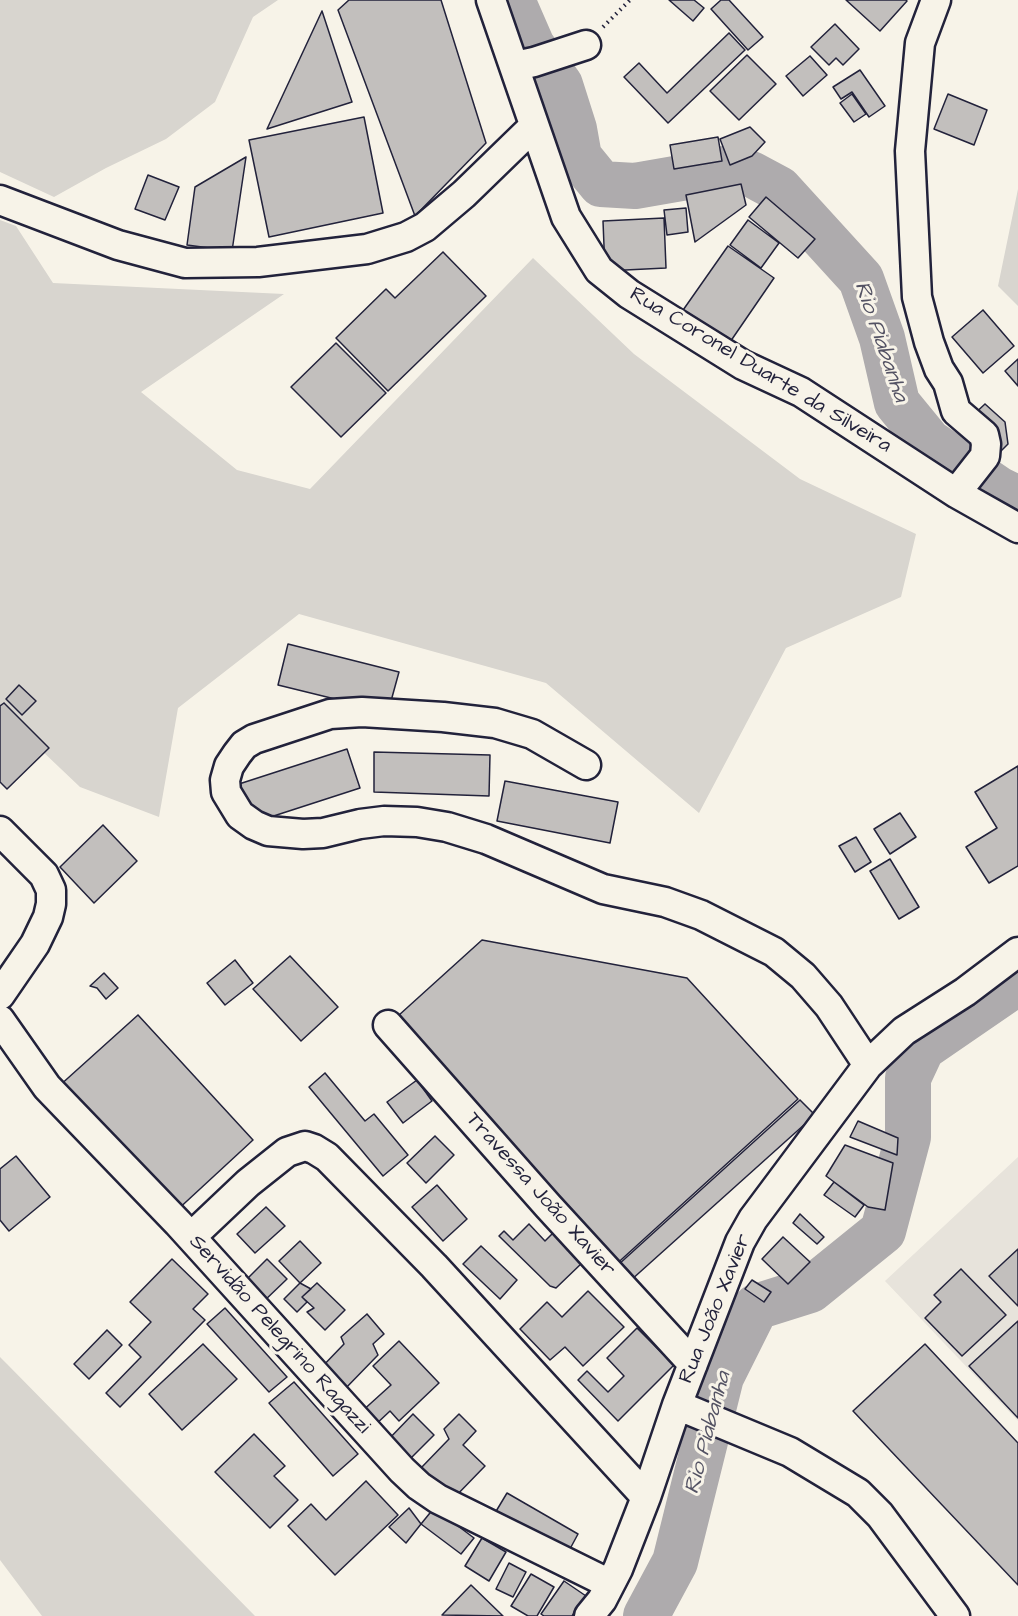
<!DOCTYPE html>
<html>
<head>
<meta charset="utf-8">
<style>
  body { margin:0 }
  canvas { display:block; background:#f7f3e8 }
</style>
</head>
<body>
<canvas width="1018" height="1616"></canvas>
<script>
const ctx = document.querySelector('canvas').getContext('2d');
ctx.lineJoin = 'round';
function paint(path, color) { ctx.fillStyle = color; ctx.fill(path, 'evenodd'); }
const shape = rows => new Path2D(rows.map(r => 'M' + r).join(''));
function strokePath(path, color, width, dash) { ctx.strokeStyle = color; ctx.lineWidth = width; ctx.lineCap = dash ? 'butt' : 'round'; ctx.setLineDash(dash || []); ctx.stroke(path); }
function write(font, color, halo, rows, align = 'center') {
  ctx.font = font + ' "Architects Daughter",sans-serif'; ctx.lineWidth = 6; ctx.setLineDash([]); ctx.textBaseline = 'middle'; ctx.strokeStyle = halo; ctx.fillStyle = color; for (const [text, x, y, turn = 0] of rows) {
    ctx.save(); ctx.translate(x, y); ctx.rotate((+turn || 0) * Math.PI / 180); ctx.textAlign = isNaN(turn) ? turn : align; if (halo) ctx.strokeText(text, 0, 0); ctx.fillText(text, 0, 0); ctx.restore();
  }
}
paint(shape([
  [1018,1157,1018,1421,885,1281]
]), '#e7e3db');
paint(shape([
  [0,0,278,0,253,17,215,102,166,139,106,168,54,197,0,172],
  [1018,189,1018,306,998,286],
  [0,220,16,226,53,283,284,294,141,392,237,470,310,489,533,258,634,354,800,479,916,534,901,597,786,648,699,813,546,683,299,614,178,708,159,817,80,787,0,711],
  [0,1357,7,1364,255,1616,42,1616,0,1560]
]), '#d8d5cf');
strokePath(shape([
  [512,0,532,46,560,85,574,129,579,157,601,184,635,186,681,178,719,169,751,174,779,189,861,279,882,338,897,403,929,442,998,489,1018,499],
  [646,1616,675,1562,721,1377,756,1307,810,1290,883,1231,908,1137,908,1078,922,1048,1018,982]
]), '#aeabad', 46);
const building = shape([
  [349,0,441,0,486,143,415,216,338,10,349,0],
  [669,0,694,0,704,8,693,21,669,0],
  [721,0,729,0,763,37,748,50,711,9,721,0],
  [846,0,906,0,907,1,880,31,846,0],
  [322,11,352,102,267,129,322,11],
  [835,24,859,49,843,65,836,58,829,65,811,47,835,24],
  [729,33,745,50,668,123,624,77,639,63,667,93,729,33],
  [747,55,776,84,739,120,710,91,747,55],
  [810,56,827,75,803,96,786,76,810,56],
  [860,70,885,106,869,117,852,92,841,99,833,87,860,70],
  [852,94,866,114,854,122,840,103,852,94],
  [948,94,987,110,974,145,934,129,948,94],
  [364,117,383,213,269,237,249,140,364,117],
  [750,127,765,142,752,156,730,165,720,139,750,127],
  [718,137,722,161,674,169,670,145,718,137],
  [246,157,232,251,187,245,195,187,246,157],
  [148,175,179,187,165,220,135,209,148,175],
  [741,184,746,205,695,242,686,195,741,184],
  [766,197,815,239,798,258,749,217,766,197],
  [686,208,688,232,667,235,664,210,686,208],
  [664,218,666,268,605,271,603,221,664,218],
  [748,220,779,243,761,268,730,245,748,220],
  [728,246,774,278,728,345,681,313,728,246],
  [443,252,486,296,388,391,336,338,386,289,395,298,443,252],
  [983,310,1014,346,983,373,952,337,983,310],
  [336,343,386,393,341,437,291,387,336,343],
  [1018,359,1018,386,1005,371,1018,359],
  [985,404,1005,422,1008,444,1000,452,970,418,985,404],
  [288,644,399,672,388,712,278,685,288,644],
  [19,685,36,701,22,715,6,699,19,685],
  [4,703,49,748,7,789,0,782,0,706,4,703],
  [347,749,360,788,252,823,239,784,347,749],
  [374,752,490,755,489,796,374,792,374,752],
  [1018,766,1018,866,989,883,966,847,997,828,975,792,1018,766],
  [505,781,618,802,610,843,497,821,505,781],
  [900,813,916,837,890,854,874,829,900,813],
  [103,825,137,861,94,903,60,867,103,825],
  [856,837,871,862,855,872,839,846,856,837],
  [890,859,919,907,899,919,870,871,890,859],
  [482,940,687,978,798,1099,611,1269,388,1025,482,940],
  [290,956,338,1007,301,1041,253,989,290,956],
  [235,960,253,983,225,1005,207,983,235,960],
  [104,973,118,988,106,999,97,988,90,986,104,973],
  [138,1015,253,1140,174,1213,58,1087,138,1015],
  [325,1073,365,1121,374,1114,408,1155,383,1176,309,1087,325,1073],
  [417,1080,432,1101,403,1123,387,1102,417,1080],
  [800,1100,815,1115,630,1281,618,1265,800,1100],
  [858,1121,898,1138,897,1155,850,1137,858,1121],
  [435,1136,454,1155,426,1183,407,1163,435,1136],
  [845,1145,893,1163,885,1210,868,1207,826,1176,845,1145],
  [16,1156,50,1197,9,1231,0,1220,0,1169,16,1156],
  [834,1182,864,1205,855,1217,824,1195,834,1182],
  [437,1185,467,1219,443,1241,412,1207,437,1185],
  [266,1207,285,1226,255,1253,237,1234,266,1207],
  [800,1214,824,1237,817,1244,793,1223,800,1214],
  [529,1224,545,1241,553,1233,583,1262,556,1288,550,1286,499,1236,504,1231,513,1240,529,1224],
  [783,1237,810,1262,788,1284,762,1259,783,1237],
  [300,1241,321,1263,300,1283,279,1261,300,1241],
  [481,1246,517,1280,500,1299,463,1264,481,1246],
  [1018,1249,1018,1306,989,1276,1018,1249],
  [172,1259,208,1294,193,1309,205,1320,120,1407,106,1393,141,1357,129,1345,151,1322,130,1302,172,1259],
  [267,1259,287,1279,262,1303,242,1284,267,1259],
  [961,1269,1006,1315,962,1356,925,1318,941,1302,934,1295,961,1269],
  [752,1280,771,1292,764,1302,745,1289,752,1280],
  [300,1283,311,1289,302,1297,307,1302,297,1312,284,1299,300,1283],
  [317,1283,345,1310,325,1330,307,1312,314,1308,302,1297,317,1283],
  [588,1291,624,1327,583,1366,565,1347,550,1360,520,1329,547,1302,562,1317,588,1291],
  [225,1308,287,1377,269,1392,207,1324,225,1308],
  [367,1314,384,1334,373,1344,378,1355,342,1392,319,1370,344,1344,341,1337,367,1314],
  [1018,1321,1018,1418,969,1366,1018,1321],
  [637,1328,674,1365,618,1421,578,1380,587,1371,608,1392,624,1376,607,1358,637,1328],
  [107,1330,122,1345,89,1379,74,1364,107,1330],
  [399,1341,439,1383,399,1421,390,1411,373,1427,360,1413,391,1385,373,1366,399,1341],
  [203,1344,237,1379,182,1430,149,1394,203,1344],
  [925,1344,1018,1443,1018,1585,853,1411,925,1344],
  [294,1382,358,1454,333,1476,269,1403,294,1382],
  [413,1414,434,1435,406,1463,385,1443,413,1414],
  [459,1414,476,1431,463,1445,485,1466,452,1500,420,1469,449,1439,444,1429,459,1414],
  [254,1434,285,1466,274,1476,298,1500,270,1528,215,1472,254,1434],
  [366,1481,398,1515,335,1575,288,1526,311,1504,326,1520,366,1481],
  [507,1493,578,1534,564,1560,492,1518,507,1493],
  [409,1508,421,1524,406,1543,389,1527,409,1508],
  [434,1508,474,1538,461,1554,421,1524,434,1508],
  [482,1538,506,1552,489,1581,465,1566,482,1538],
  [509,1563,526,1572,513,1597,496,1589,509,1563],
  [531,1574,554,1587,537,1616,528,1616,511,1606,531,1574],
  [564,1581,586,1596,572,1616,544,1616,541,1614,564,1581],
  [471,1585,503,1616,442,1615,471,1585]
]);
paint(building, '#c2bfbd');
strokePath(building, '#22223b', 1.5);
const minor = shape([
  [491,0,566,217,599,270,629,294,743,365,801,392,956,493,1018,528],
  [936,0,920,43,910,151,917,297,929,342,939,369,948,383,956,411,984,435,986,444,985,456,956,493],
  [515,66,534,62,586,45],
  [0,200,118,245,185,263,258,262,367,249,406,237,425,227,464,194,534,126],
  [586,765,532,734,495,723,443,717,362,712,330,714,254,739,244,745,237,754,229,766,225,780,226,792,240,815,254,825,268,831,303,834,323,833,360,824,384,821,417,822,447,827,486,839,603,889,665,902,701,915,774,952,803,976,829,1006,868,1065],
  [0,831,44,875,51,890,51,904,48,917,35,944,0,995],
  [0,1020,47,1087,178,1223,402,1470,419,1486,438,1499,610,1584],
  [388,1025,548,1206,693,1364],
  [191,1237,248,1183,287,1152,305,1146,314,1149,327,1157,434,1266,646,1497],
  [677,1405,790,1452,858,1493,880,1515,955,1616],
  [589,1616,602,1600,618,1569,646,1497,677,1405,740,1242,753,1219,868,1065,904,1031,965,992,1018,952]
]);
strokePath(minor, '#22223b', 33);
strokePath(shape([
  [603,27,630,0]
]), '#22223b', 4, [1.5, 4.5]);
strokePath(minor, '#f7f3e8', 28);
write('21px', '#22223b', '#f7f3e8', [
  ["Rua Coronel Duarte da Silveira",760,371,31],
  ["Travessa João Xavier",540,1195,48],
  ["Rua João Xavier",716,1309,-68],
  ["Servidão Pelegrino Ragazzi",279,1335,48]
]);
write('italic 22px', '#535263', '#f7f3e8', [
  ["Rio Piabanha",880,342,71],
  ["Rio Piabanha",709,1433,-75]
]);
</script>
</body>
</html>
